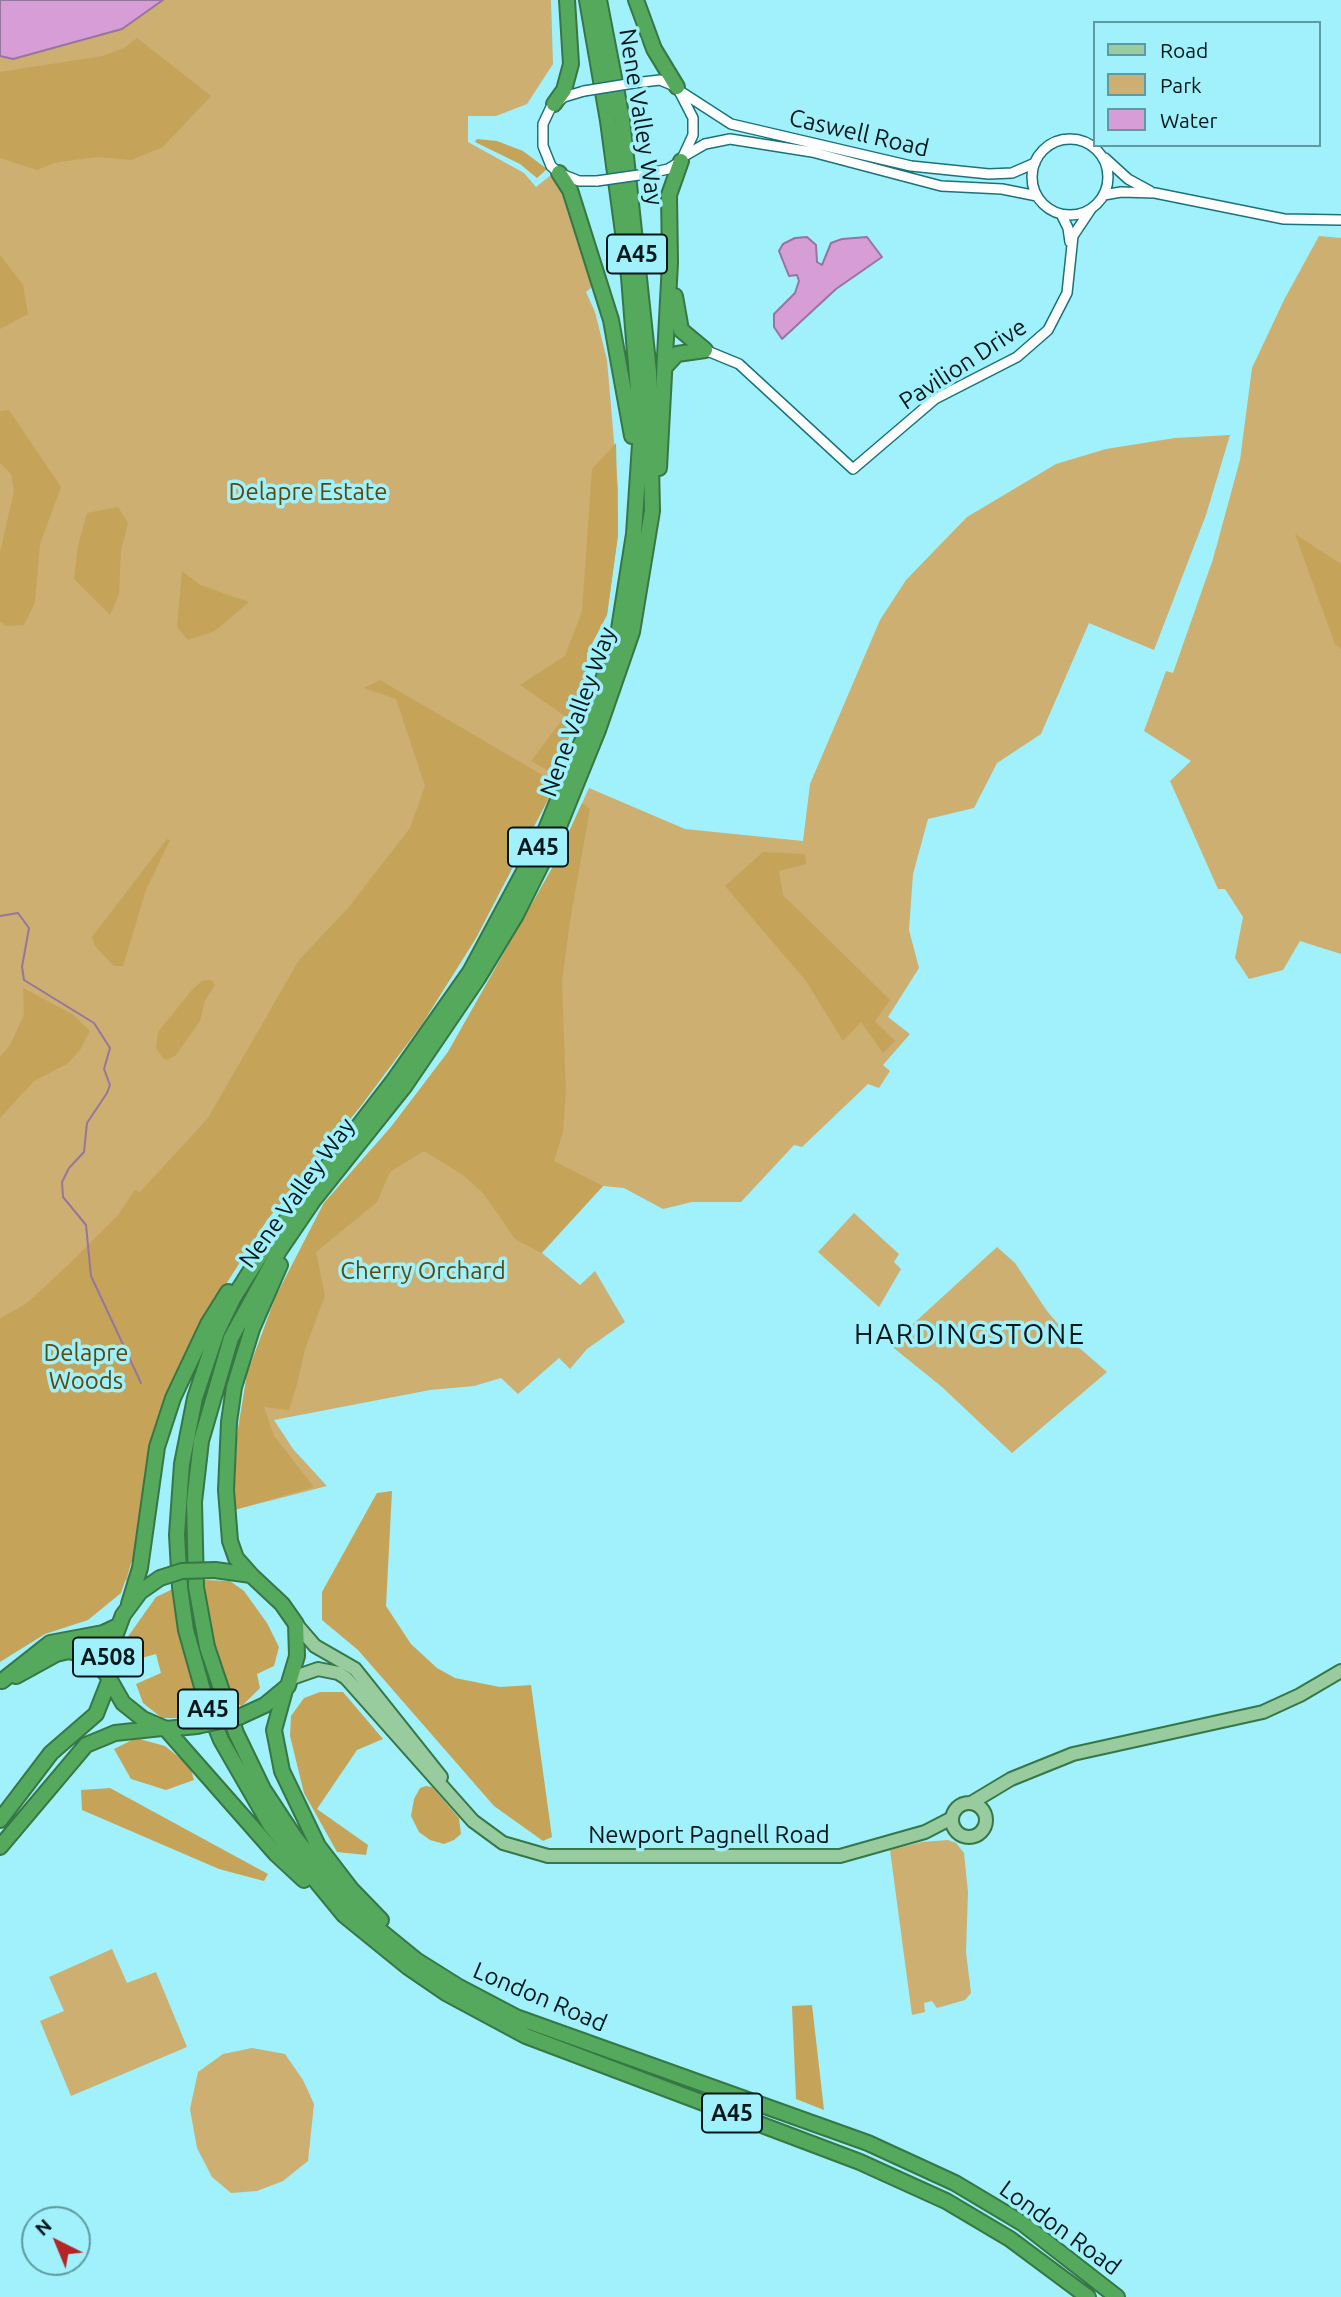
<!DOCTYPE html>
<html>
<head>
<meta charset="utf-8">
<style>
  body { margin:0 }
  #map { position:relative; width:1341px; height:2297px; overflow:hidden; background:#a0f1fb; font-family:Ubuntu,sans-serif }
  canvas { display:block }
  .legend { position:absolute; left:1093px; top:21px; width:228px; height:126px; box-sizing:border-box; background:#a0f1fb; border:2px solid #609aa1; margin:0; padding:9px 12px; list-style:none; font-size:21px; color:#01171a }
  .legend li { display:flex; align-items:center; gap:14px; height:35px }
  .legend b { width:35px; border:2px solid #609aa1 }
  .north { position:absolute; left:21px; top:2206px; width:70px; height:70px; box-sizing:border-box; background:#a0f1fb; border:2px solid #609aa1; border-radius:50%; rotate:317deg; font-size:19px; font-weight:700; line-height:28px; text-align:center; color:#01171a }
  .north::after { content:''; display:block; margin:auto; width:24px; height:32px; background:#b52527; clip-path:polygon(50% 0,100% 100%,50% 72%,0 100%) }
</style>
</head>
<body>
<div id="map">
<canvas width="1341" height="2297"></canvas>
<ul class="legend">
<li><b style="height:9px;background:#98cb9d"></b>Road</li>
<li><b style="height:19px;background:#ccaf71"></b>Park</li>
<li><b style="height:19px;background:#d69dd7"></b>Water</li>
</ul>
<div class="north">N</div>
</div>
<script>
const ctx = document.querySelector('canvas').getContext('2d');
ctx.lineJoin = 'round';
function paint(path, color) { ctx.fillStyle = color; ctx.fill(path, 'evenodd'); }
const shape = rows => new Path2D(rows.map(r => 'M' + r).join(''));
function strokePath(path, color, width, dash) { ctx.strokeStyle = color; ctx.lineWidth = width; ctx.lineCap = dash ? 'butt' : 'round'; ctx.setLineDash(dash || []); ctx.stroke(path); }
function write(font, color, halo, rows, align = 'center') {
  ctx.font = font + ' Ubuntu,sans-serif'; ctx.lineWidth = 7; ctx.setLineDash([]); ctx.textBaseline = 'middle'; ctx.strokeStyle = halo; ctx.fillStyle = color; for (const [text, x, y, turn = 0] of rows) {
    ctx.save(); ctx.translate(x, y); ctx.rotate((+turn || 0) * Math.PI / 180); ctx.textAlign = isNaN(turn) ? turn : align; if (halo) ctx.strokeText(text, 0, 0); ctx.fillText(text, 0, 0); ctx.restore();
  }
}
paint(shape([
  [0,0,551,0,553,64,527,104,496,116,468,116,468,142,524,173,536,187,551,175,569,204,593,286,586,292,595,312,607,360,618,488,618,535,607,615,587,653,586,688,558,769,560,777,476,938,422,1024,360,1107,267,1220,199,1326,158,1420,127,1580,0,1633],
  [1319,236,1341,238,1341,954,1300,941,1283,970,1249,979,1235,958,1243,917,1225,889,1218,889,1170,781,1191,761,1144,731,1166,671,1173,673,1213,559,1240,460,1252,368,1284,300],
  [1230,435,1206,515,1154,650,1089,623,1041,734,997,763,974,808,928,819,913,874,909,930,919,968,888,1017,910,1034,883,1065,890,1071,879,1088,868,1084,802,1147,794,1145,741,1202,692,1202,663,1209,624,1188,603,1186,542,1253,580,1285,595,1271,625,1322,587,1349,570,1369,559,1358,518,1394,501,1378,474,1386,430,1390,274,1420,293,1449,327,1486,234,1510,237,1436,247,1374,276,1296,324,1203,391,1127,448,1052,555,863,589,788,685,829,803,841,810,784,880,620,906,580,967,517,1056,464,1106,449,1175,438],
  [854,1213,899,1254,894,1262,901,1269,879,1307,818,1252],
  [997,1247,1015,1263,1047,1311,1076,1345,1107,1372,1012,1453,942,1387,890,1345],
  [948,1840,956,1843,964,1853,968,1892,966,1952,971,1993,965,2000,937,2008,932,2001,924,2003,925,2012,912,2015,890,1850,922,1842],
  [112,1949,127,1983,156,1972,187,2047,71,2096,40,2021,64,2011,49,1977],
  [252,2048,285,2054,303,2080,314,2104,308,2161,283,2181,257,2191,231,2193,212,2177,197,2148,190,2109,198,2072,223,2054]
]), '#ccaf71');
paint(shape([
  [137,38,211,96,163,147,131,160,96,157,54,163,37,170,0,158,0,72,103,56,124,48],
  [477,139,497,141,523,151,547,169,537,178,520,164,475,142],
  [0,255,23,285,28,314,0,329],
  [9,410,61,487,40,544,35,602,24,625,6,626,0,621,0,552,14,491,11,474,0,463,0,411],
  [616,443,618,535,607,615,587,653,586,688,558,769,560,777,531,761,565,716,520,685,565,656,582,611,592,469],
  [118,507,128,523,121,550,119,594,110,615,74,579,78,545,87,513],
  [1295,534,1341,564,1341,649,1335,644],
  [182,571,200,585,249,602,215,631,188,640,177,627],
  [380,680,556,783,476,938,422,1024,360,1107,267,1220,199,1326,158,1420,136,1549,121,1593,88,1620,45,1634,0,1662,0,1318,26,1304,67,1266,118,1215,135,1190,140,1192,208,1118,299,960,348,908,410,828,425,786,396,699,364,688],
  [582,803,590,809,570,921,562,982,566,1093,563,1132,554,1161,603,1186,541,1253,515,1239,484,1194,463,1175,424,1151,390,1172,377,1202,316,1252,325,1296,305,1349,297,1384,289,1410,264,1407,274,1436,314,1487,234,1510,237,1436,247,1374,276,1296,324,1203,391,1127,448,1052,555,863],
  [167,839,170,840,146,890,123,966,114,966,95,946,92,937],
  [763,852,805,854,806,864,779,871,783,895,890,1000,875,1021,895,1041,883,1053,861,1022,843,1041,806,981,725,886],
  [211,980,215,985,205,1001,200,1021,176,1055,167,1060,163,1058,156,1048,158,1032,192,990,202,981],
  [23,988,72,1014,90,1031,80,1050,67,1064,34,1081,0,1118,0,1057,10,1045,24,1015],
  [392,1491,386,1606,411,1644,437,1668,455,1678,500,1687,531,1685,552,1837,543,1841,494,1806,358,1650,322,1620,322,1592,373,1500,377,1493],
  [204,1580,230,1581,244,1591,267,1623,279,1647,274,1666,257,1674,260,1688,242,1706,233,1702,211,1633],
  [173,1589,184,1654,203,1718,162,1718,143,1703,136,1684,161,1673,156,1654,120,1664,122,1645,156,1597],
  [320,1692,343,1692,383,1739,357,1750,317,1809,368,1845,366,1855,337,1852,304,1793,290,1736,291,1716,304,1698],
  [136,1738,165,1746,190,1766,194,1780,166,1790,131,1779,114,1749],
  [426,1786,432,1787,459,1818,461,1834,454,1840,444,1844,430,1840,419,1832,411,1816,414,1799,420,1788],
  [110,1788,268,1874,264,1881,219,1869,82,1810,81,1790],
  [812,2005,824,2110,796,2099,792,2006]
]), '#c5a459');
const water = shape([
  [0,0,163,0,122,29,13,59,0,56,0,0],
  [807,237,816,245,817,262,822,265,831,243,842,239,867,237,882,257,836,289,782,339,774,327,774,314,795,293,799,281,797,275,789,276,779,251,783,244,795,238,807,237]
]);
paint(water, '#d69dd7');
strokePath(water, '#96759e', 2);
strokePath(shape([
  [0,916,18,913,29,928,22,967,24,980,94,1023,110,1048,104,1069,110,1085,107,1093,87,1123,84,1152,69,1168,62,1182,63,1197,86,1225,91,1276,141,1383]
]), '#96759e', 2);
const minor = shape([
  [634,83,660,80,677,87,693,118,693,135,681,161,668,169,646,174],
  [584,91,564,97,551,107,543,124,543,146,551,166,559,173,579,181,597,181],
  [683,93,731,124,911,166,989,174,1012,173,1035,163],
  '1032 177a38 38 0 1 1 76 0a38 38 0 1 1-76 0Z',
  [686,155,705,144,730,139,812,152,941,186,1002,189,1037,196],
  [1105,158,1128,179,1150,191],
  [1104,195,1121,192,1155,193,1284,219,1341,220],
  [1061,214,1068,228,1070,242],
  [705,350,739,364,853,469,935,399,1017,357,1048,330,1067,293,1073,236,1091,209]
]);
const major = shape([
  [296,1624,315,1646,355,1669,441,1777],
  [292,1678,318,1669,338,1673,346,1678,473,1821,503,1843,548,1856,840,1856,925,1832,952,1818],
  [971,1803,1011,1779,1073,1754,1263,1712,1300,1695,1341,1671],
  '952 1820a17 17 0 1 1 34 0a17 17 0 1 1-34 0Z'
]);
const highway = shape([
  [587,0,608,121,629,277,641,429,634,534,619,629,588,727,544,834,470,972,394,1080,266,1246,234,1297,217,1332,195,1398,182,1464,177,1535,180,1587,186,1630,208,1708,221,1740,270,1825,344,1915,408,1967,446,1993,526,2036,860,2162,946,2201,1010,2239,1088,2297],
  [599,0,622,119,649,372,652,511,632,632,598,730,553,841,516,915,478,978,404,1087,313,1201,279,1251,231,1338,201,1441,194,1502,196,1587,207,1647,236,1733,263,1789,296,1839,351,1907,416,1960,459,1987,516,2017,868,2143,955,2183,1022,2223,1117,2297],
  [636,0,654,49,677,87],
  [554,104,564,90,571,64,567,0],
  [559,173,570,190,611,320,632,436],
  [675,296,681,330,705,350],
  [666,366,677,354,705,350],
  [659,468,670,263,669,195,681,161],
  [215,1570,251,1575,282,1604,296,1624,297,1656,288,1686,265,1705,239,1717],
  [251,1575,236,1558,230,1541,226,1490,229,1422,234,1387,252,1329,280,1265],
  [160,1578,140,1592,123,1615,111,1647,107,1675,123,1703,143,1719,166,1729,197,1726],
  [129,1604,140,1568,157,1447,173,1398,208,1324,228,1292],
  [16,1676,56,1654,69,1651,92,1657,107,1675],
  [2,1681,50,1643,103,1633,118,1626],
  [285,1690,274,1730,282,1771,318,1846,351,1889,381,1920],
  [166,1729,276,1854,304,1880],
  [0,1820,51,1753,96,1714,109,1681],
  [0,1847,86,1745,115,1733,162,1728]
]);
strokePath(minor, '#1a737c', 12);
strokePath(major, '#377645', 16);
strokePath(highway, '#377645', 18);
strokePath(minor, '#fff', 9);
strokePath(major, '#98cb9d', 12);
strokePath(highway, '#54a95c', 14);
const minorBridge = shape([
  [584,91,634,83],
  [597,181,646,174]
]);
const highwayBridge = shape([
  [160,1578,182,1571,215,1570],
  [197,1726,239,1717]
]);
strokePath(minorBridge, '#1a737c', 12, []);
strokePath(highwayBridge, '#377645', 18, []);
strokePath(minorBridge, '#fff', 9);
strokePath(highwayBridge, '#54a95c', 14);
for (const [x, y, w] of [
  [637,254,60],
  [538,847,60],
  [108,1657,70],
  [208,1709,60],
  [732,2113,60]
]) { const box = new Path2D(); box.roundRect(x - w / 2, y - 19.5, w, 39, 5); ctx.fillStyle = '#a0f1fb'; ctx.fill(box); strokePath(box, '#01171a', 2); }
write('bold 23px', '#01171a', null, [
  ["A45",637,254],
  ["A45",538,847],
  ["A508",108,1657],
  ["A45",208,1709],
  ["A45",732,2113]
]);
write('24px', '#01171a', '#a0f1fb', [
  ["Nene Valley Way",641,117,81],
  ["Caswell Road",859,133,13],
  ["Pavilion Drive",963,364,-33],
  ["Nene Valley Way",578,712,-70],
  ["Nene Valley Way",297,1193,-54],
  ["Newport Pagnell Road",709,1835],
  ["London Road",540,1997,23],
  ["London Road",1060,2228,36]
]);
write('24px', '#5f480c', '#a0f1fb', [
  ["Delapre Estate",308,492],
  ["Cherry Orchard",423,1271],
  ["Delapre",86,1353],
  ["Woods",86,1381]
]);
ctx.letterSpacing = '2px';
write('28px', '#01171a', '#a0f1fb', [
  ["HARDINGSTONE",970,1335]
]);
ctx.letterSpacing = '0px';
</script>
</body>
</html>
